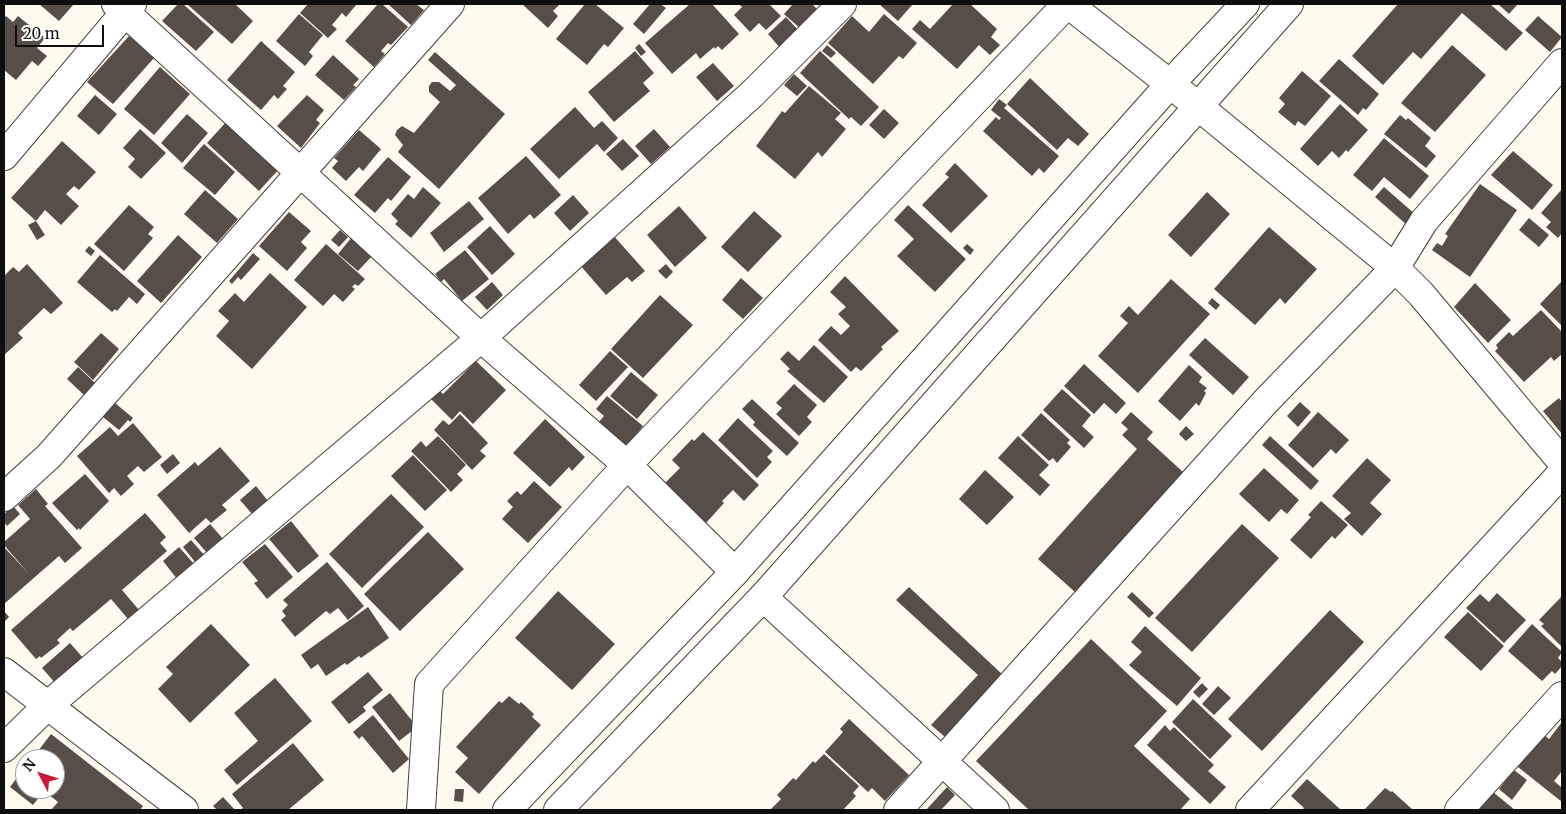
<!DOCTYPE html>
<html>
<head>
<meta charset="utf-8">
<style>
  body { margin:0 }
  #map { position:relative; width:1566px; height:814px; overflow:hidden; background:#fffaee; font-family:Merriweather,serif }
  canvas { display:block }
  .frame { position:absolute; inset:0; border:5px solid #0e0e0e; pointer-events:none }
  .north { position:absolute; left:15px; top:749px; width:50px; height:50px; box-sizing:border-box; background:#fff; border:1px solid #9f9f9f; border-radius:50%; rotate:310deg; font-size:14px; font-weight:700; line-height:20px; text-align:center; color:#0e0e0e }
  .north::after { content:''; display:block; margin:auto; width:18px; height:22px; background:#cb1937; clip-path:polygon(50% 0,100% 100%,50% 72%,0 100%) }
  .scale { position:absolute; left:15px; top:25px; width:89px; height:22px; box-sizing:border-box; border:2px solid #0e0e0e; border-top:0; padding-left:6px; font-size:15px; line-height:18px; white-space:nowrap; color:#0e0e0e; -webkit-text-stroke:4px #fff; paint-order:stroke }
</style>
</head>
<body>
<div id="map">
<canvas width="1566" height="814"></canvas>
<div class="frame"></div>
<div class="north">N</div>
<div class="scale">20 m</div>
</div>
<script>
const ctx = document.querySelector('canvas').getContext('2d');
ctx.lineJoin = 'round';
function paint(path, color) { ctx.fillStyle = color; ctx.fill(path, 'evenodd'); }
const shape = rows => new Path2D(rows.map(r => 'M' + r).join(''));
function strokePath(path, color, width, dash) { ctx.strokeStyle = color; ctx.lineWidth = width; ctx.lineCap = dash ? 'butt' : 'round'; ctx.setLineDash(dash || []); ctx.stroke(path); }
paint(shape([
  [39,4,74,4,59,21],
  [178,4,183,4,214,32,196,51,162,21],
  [187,4,235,4,253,21,232,44],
  [308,4,357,4,346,17,342,13,332,25,337,29,328,38,300,13],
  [378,4,382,4,408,27,391,45,388,43,381,51,385,54,374,67,345,41],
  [388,4,416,4,424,10,411,25],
  [522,4,560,4,553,11,558,16,548,28],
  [585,4,595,4,624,28,608,47,604,44,587,65,556,39],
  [650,4,660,4,666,8,644,34,633,24],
  [690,4,712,4,739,34,722,50,718,46,715,49,714,47,700,59,696,53,672,74,645,43],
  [739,4,769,4,781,16,766,30,759,23,750,32,734,15,742,7],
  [793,4,812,4,819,11,802,30,784,14],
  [879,4,913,4,898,21],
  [953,4,970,4,997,29,991,37,1000,45,990,55,979,45,957,69,912,29,920,20,930,29],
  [1398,4,1490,4,1523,33,1506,51,1462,13,1421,59,1413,52,1383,85,1352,56],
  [1498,4,1518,4,1509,14],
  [299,14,323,35,309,52,313,56,305,66,276,41],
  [884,14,917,43,903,59,899,56,873,84,828,43,852,16,869,32],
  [6,16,13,22,18,16,45,38,37,48,47,56,38,66,32,61,16,80,4,70,4,18],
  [1538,16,1562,37,1550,52,1525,30],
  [786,17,800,32,781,49,768,34],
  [129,36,154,58,113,104,87,82],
  [261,41,295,72,283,86,287,89,278,99,274,95,261,110,227,80],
  [639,44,646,52,641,56,635,48],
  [827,45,836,53,831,58,822,51],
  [1452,45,1486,75,1435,132,1401,103],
  [635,51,654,73,643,83,650,91,614,122,588,92],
  [820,51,879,107,861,126,851,117,849,119,800,73],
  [435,52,505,114,439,189,398,152,403,145,395,135,397,130,402,126,414,133,440,102,429,92,429,86,432,82,439,82,450,91,456,85,428,60],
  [333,55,359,79,353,85,356,87,344,100,315,75],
  [1339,59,1379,94,1366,110,1363,108,1358,115,1319,81],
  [713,63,734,86,717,101,696,77],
  [160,67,190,94,154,135,124,109],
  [1302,71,1331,96,1305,126,1298,121,1295,126,1278,112,1285,104,1279,98],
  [794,74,807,86,797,96,784,85],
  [1030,78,1089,134,1078,146,1068,138,1057,150,1007,104],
  [809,86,841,113,835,119,846,129,822,157,818,152,795,179,756,146,782,111,785,113],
  [95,95,117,114,99,135,77,116],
  [307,95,324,110,316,120,320,123,301,148,277,126],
  [999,99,1007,105,1004,108,1059,156,1044,173,1039,168,1032,176,983,131,996,117,999,120,1001,118,991,110],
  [1340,104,1368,130,1348,152,1346,150,1339,158,1332,151,1318,166,1300,149],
  [575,107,594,128,602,121,618,138,604,152,597,144,559,179,530,149],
  [884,109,899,123,884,139,869,125],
  [187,114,208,133,182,163,161,143],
  [1400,115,1406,120,1408,118,1431,138,1425,146,1436,156,1426,168,1384,134],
  [227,121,279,169,259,191,207,143],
  [140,129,166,153,141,179,128,167,135,159,123,148],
  [654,129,670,147,651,164,635,146],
  [359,130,381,149,363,171,359,167,346,181,332,168,338,161,334,158],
  [1384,138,1429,176,1410,199,1384,177,1372,191,1353,175],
  [623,139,639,156,622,171,606,154],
  [62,141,96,172,79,190,74,186,66,194,79,206,61,225,45,210,36,221,11,198],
  [204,144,235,172,215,195,183,168],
  [1513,151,1553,185,1532,210,1491,175],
  [526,156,561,195,534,219,530,214,508,234,478,198],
  [388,157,411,177,391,201,388,198,375,213,354,195],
  [955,163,988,196,951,233,922,205,949,177,945,174],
  [1480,184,1517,210,1470,277,1432,250,1437,243,1442,246,1448,236,1445,234],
  [423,187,441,203,411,238,395,224,398,221,391,214,408,194,414,199],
  [1384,187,1416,215,1407,225,1375,197],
  [1562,189,1562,233,1558,238,1546,227,1551,222,1541,213],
  [205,190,238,219,217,243,184,214],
  [1207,192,1230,214,1191,257,1168,235],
  [573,195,589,213,570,231,554,213],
  [469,201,484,219,444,252,430,233],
  [129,205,154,227,148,234,153,238,124,271,94,244],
  [908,205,966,259,935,292,897,256,914,239,894,220],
  [679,206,707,238,675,267,647,235],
  [754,211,782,236,748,272,721,247],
  [289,212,311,231,301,242,307,248,287,271,259,246],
  [1529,218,1549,235,1539,247,1519,230],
  [36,221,45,235,37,240,28,225],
  [490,226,515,254,492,275,467,247],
  [1269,227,1317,269,1285,304,1280,298,1255,325,1214,289],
  [340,230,348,237,339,247,331,240],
  [612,234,645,271,632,282,627,277,606,295,579,264],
  [178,235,202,257,161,303,137,281],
  [352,237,373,255,358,271,338,254],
  [326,244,365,279,358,286,355,284,352,287,355,289,343,302,334,294,323,306,294,280],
  [967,244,974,250,970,255,963,248],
  [89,246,95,251,91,256,85,251],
  [465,250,489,279,462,301,444,279,441,282,435,274],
  [253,253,260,259,241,280,238,277,232,284,229,281],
  [100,255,145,294,137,304,129,297,117,311,115,309,112,312,77,282],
  [27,264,63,303,51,314,44,308,18,333,23,338,4,355,4,276,13,267,19,272],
  [666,264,673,272,666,279,658,271],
  [270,273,307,307,252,369,216,336,229,321,218,311,235,293,244,302],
  [845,276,899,331,881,347,883,349,861,371,856,367,851,372,818,340,831,326,841,335,850,326,838,314,846,307,830,292],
  [741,278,763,298,743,319,722,300],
  [1171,279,1210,314,1138,393,1098,356,1128,323,1120,316,1129,306,1138,315],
  [1562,281,1562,326,1540,304],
  [492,282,503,295,487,310,475,297],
  [1475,283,1511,320,1488,343,1454,307],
  [660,295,693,325,643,378,611,349],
  [1212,298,1220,305,1216,310,1208,303],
  [1541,310,1562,332,1562,354,1554,361,1551,357,1524,382,1495,351,1498,348,1496,345,1509,332,1513,336],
  [101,333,119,349,93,380,74,362],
  [1205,338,1249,377,1233,395,1189,355],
  [814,345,848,377,824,403,787,371,790,369,780,359,788,351,799,361],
  [610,351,628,367,596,401,579,385],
  [476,361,506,390,473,424,460,411,452,420,430,398,439,390,443,394],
  [1084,364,1126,403,1116,414,1104,403,1094,414,1064,386],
  [1189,365,1202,377,1199,382,1207,388,1204,391,1206,393,1199,406,1196,403,1180,421,1158,401],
  [78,367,95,383,84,395,67,379],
  [631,372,658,395,637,419,610,396],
  [794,384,817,405,807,417,812,422,799,436,776,414,782,408,776,403],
  [1062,389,1091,415,1082,426,1094,437,1084,448,1043,410],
  [607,396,643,426,625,448,597,424,604,416,596,409],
  [1559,398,1562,402,1562,434,1543,411],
  [752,399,799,443,787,456,753,425,755,422,742,409],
  [1300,402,1311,412,1298,427,1287,416],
  [115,403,133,418,130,422,128,420,119,430,103,417],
  [1131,412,1153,432,1147,439,1184,473,1075,592,1038,559,1137,449,1122,435,1128,429,1121,423],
  [1318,412,1349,440,1336,454,1331,449,1313,468,1288,445],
  [1041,413,1070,440,1067,443,1071,447,1057,463,1053,458,1049,461,1021,435],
  [460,414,488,443,480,451,486,456,472,470,434,430,443,420,449,425],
  [738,418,773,451,767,457,772,462,757,478,718,440],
  [545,419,585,457,572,471,569,467,550,487,513,453],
  [133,423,162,457,144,472,138,466,127,476,134,484,121,496,114,488,109,493,77,456,110,427,118,436],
  [1186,426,1194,434,1186,441,1179,434],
  [703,432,759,485,744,501,733,490,722,501,724,503,706,523,693,510,690,512,662,486,680,468,672,460,692,439,694,441],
  [438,436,466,465,457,474,463,480,451,492,411,451,421,441,426,447],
  [1018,436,1049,465,1039,475,1050,485,1040,496,998,458],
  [1270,436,1319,481,1311,490,1262,445],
  [220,447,250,481,222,505,227,510,211,523,206,518,189,533,157,495,195,462,198,466],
  [173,454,180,463,167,474,160,465],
  [413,455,447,490,425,511,391,476],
  [1367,458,1391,480,1370,503,1382,514,1362,536,1344,519,1351,513,1332,496],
  [1264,468,1299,500,1287,514,1281,509,1269,522,1239,494],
  [985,470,1014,497,987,525,959,499],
  [85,474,109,501,80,530,79,528,77,530,52,503],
  [534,481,562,507,528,543,502,519,513,507,507,501,517,491,521,495],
  [256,486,268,501,252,514,240,500],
  [36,489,48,504,45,506,82,548,65,563,59,556,4,604,4,547,29,574,4,545,4,542,30,519,18,505],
  [391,494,424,527,362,588,329,554],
  [1321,501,1348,525,1335,539,1332,536,1311,559,1290,540,1311,517,1308,515],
  [13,506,20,514,7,526,4,522,4,514],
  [145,513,166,537,160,543,167,551,122,590,139,610,128,619,111,599,73,631,70,628,57,640,60,643,41,658,40,656,36,659,11,630],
  [291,521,319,556,298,573,269,539],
  [210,524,224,540,208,554,194,538],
  [1242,524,1279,558,1192,652,1155,618],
  [428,532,464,569,400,631,364,594],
  [191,540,205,556,196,563,183,547],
  [265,544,293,577,267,599,254,583,258,581,242,562],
  [179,547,194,564,177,579,163,561],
  [327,562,364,606,348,620,338,608,330,614,326,611,295,637,281,620,286,616,282,611,288,605,283,600],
  [909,587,1003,675,945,737,931,725,978,675,896,600],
  [558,591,615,644,572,690,515,638],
  [1132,592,1154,613,1149,618,1127,597],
  [1497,593,1526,620,1504,643,1466,608,1480,594,1489,602],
  [1562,596,1562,647,1541,626,1544,624,1539,620],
  [368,607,389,638,361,658,359,656,347,665,345,663,326,676,318,664,311,669,301,655],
  [1330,610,1364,642,1262,751,1228,719],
  [4,611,9,617,4,622],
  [1468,612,1504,646,1481,671,1444,637],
  [211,624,250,665,190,723,158,689,173,674,166,667],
  [1532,624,1562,652,1558,658,1562,662,1562,666,1555,674,1552,671,1542,681,1508,651],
  [1145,626,1201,678,1177,706,1129,665,1142,652,1131,642],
  [1091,639,1167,711,1134,746,1190,799,1180,810,1029,810,976,761],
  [70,643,84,659,56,684,42,668],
  [368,672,383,690,363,707,366,711,349,724,331,702],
  [275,678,312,721,237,785,224,770,258,741,234,713],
  [1202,683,1208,689,1199,698,1193,692],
  [1218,686,1231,698,1214,715,1202,704],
  [390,693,417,727,399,741,372,707],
  [509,696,519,704,521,702,534,714,532,717,541,725,479,794,455,772,468,758,456,747,499,701,502,703],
  [1193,699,1232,736,1210,759,1172,722],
  [373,715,409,759,393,773,362,736,359,739,353,732],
  [849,719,909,775,885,801,872,788,868,792,825,752,843,732,840,729],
  [1562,722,1562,771,1554,781,1562,788,1562,802,1518,767,1544,735,1549,739],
  [1165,725,1170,731,1174,727,1214,765,1208,771,1226,787,1210,804,1147,745],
  [51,734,143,806,140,810,51,810,58,802,44,791,33,805,10,787,25,767,25,789,55,789,55,759,32,759],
  [293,743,324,780,288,810,240,810,243,808,232,794],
  [824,754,859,786,853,793,856,796,843,810,770,810,781,799,777,795,793,778,796,780,813,761,815,763],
  [1514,770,1527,780,1512,800,1499,789],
  [1307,779,1341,810,1302,810,1304,808,1291,796],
  [947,787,955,795,941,810,926,810],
  [1385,788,1391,792,1392,791,1413,810,1364,810],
  [455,789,464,789,463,802,454,801],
  [1493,792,1515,810,1478,810],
  [223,797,235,810,217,810,213,806]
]), '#574d49');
const minor = shape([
  [116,4,481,338,627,465,735,572],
  [4,156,132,4],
  [1395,268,1421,294,1562,462],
  [4,497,49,456,450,4],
  [763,597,995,810],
  [4,672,184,810],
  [4,748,46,707,481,338,752,94,842,4],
  [421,810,429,684,627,465,1067,4],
  [898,810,1266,401,1395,268,1424,221,1562,63],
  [1250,810,1562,473],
  [1459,810,1562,696]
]);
const tertiary = shape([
  [1068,4,1198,106,1395,268],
  [507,810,735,572,1170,84,1245,4],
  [558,810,763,597,1289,4]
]);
strokePath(minor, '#414141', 30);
strokePath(tertiary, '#414141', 30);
strokePath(minor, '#fff', 28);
strokePath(tertiary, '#fff', 28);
</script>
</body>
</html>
